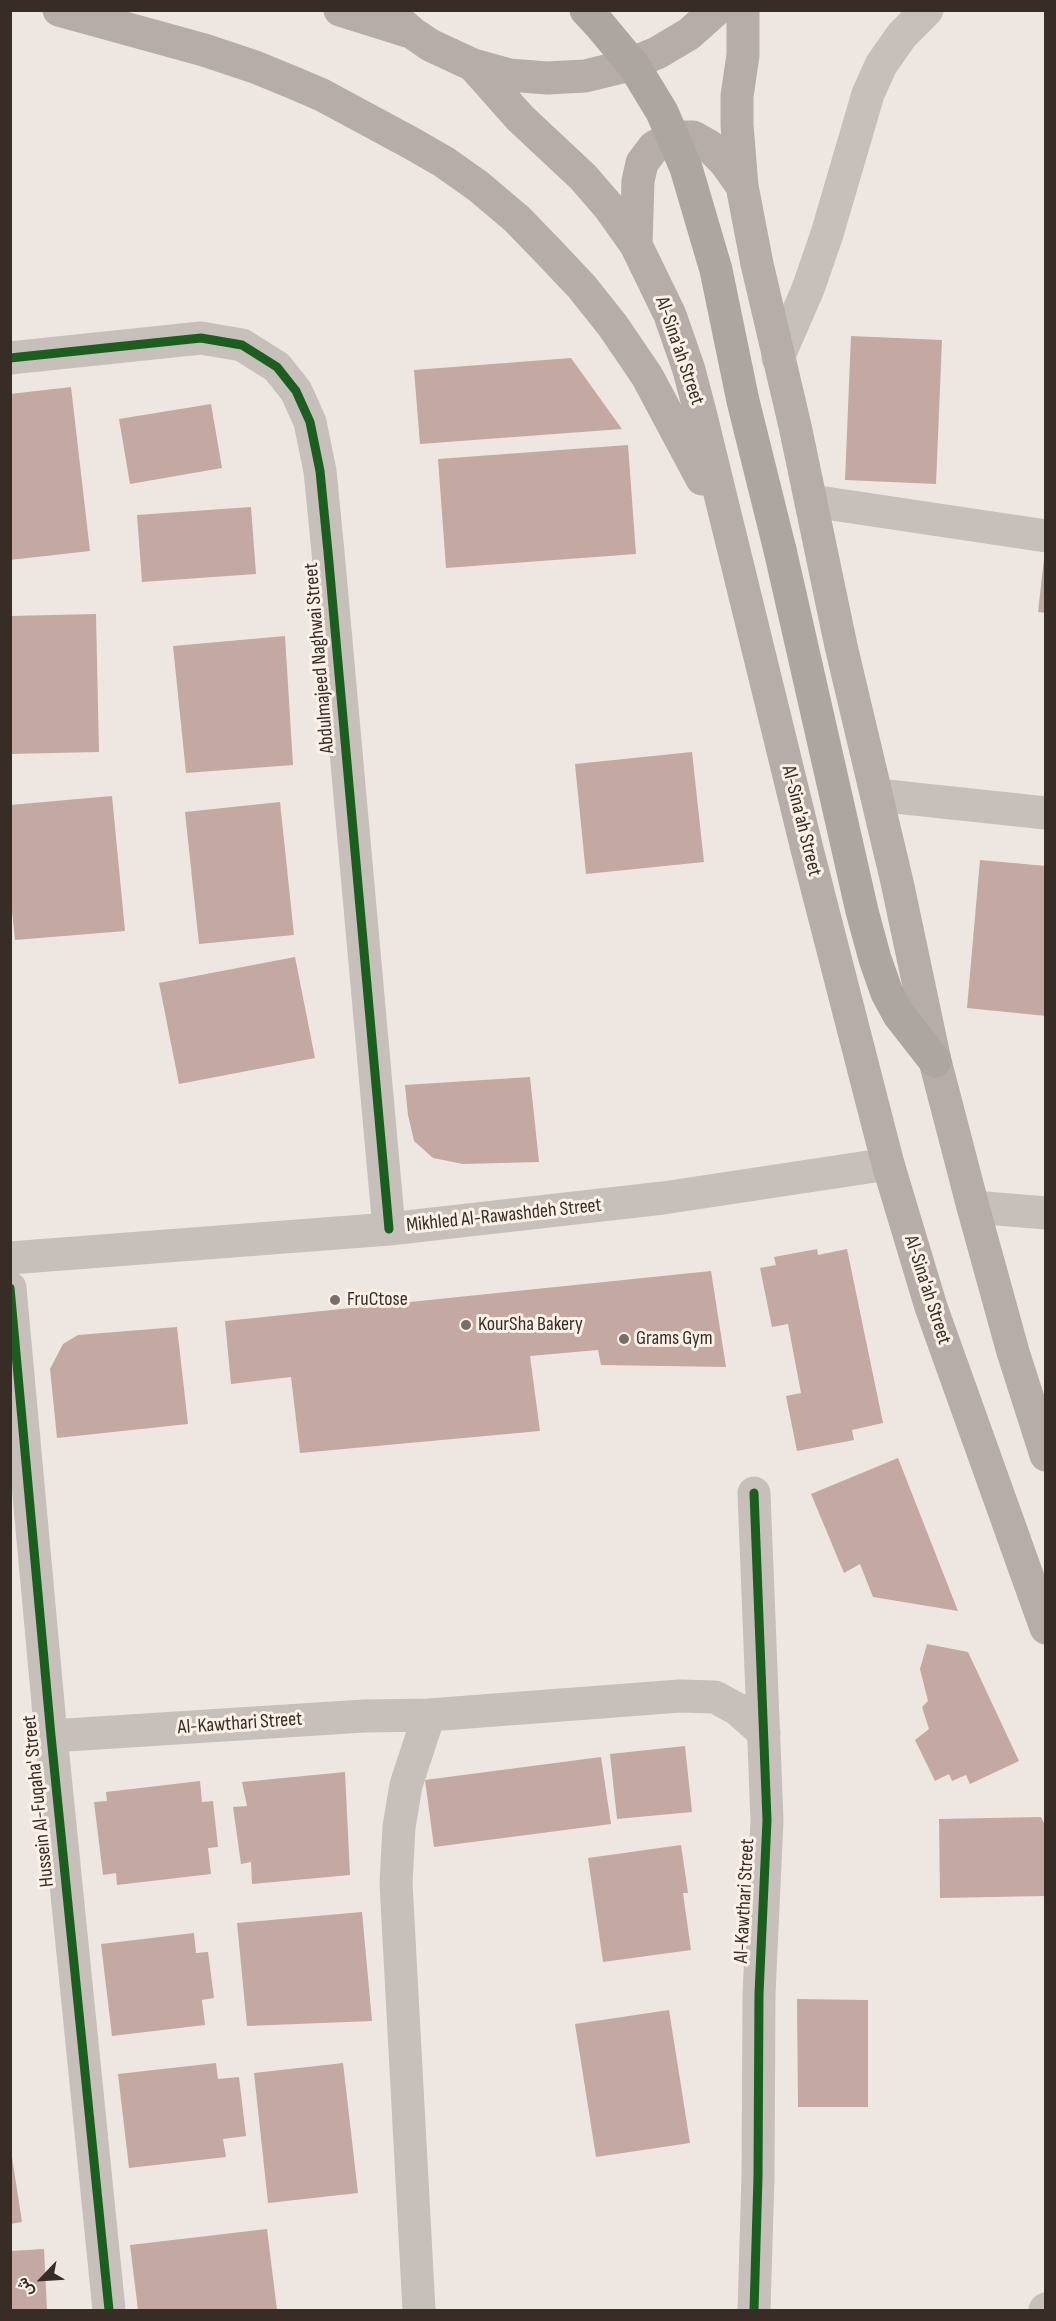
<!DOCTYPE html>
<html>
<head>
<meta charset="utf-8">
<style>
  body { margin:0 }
  #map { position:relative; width:1056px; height:2321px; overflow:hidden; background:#eee7e1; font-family:"Sofia Sans Condensed",Vazirmatn,sans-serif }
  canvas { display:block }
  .frame { position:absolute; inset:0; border:12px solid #382c27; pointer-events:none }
  .north { position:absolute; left:12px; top:2249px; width:60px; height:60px; -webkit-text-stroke:4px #fbf1e8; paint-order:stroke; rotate:245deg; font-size:16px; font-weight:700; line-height:24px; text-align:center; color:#382c27 }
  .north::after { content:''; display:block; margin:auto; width:21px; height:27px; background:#382c27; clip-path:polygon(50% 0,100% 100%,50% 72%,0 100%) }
</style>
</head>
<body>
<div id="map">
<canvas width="1056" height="2321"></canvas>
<div class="frame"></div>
<div class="north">ش</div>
</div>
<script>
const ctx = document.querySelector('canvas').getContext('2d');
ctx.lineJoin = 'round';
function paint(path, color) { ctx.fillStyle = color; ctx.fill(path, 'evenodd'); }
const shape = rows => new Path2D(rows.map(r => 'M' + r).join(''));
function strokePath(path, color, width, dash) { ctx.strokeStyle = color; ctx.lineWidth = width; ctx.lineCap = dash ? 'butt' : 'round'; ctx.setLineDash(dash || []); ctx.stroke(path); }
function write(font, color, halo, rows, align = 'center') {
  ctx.font = font + ' "Sofia Sans Condensed",sans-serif'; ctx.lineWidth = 6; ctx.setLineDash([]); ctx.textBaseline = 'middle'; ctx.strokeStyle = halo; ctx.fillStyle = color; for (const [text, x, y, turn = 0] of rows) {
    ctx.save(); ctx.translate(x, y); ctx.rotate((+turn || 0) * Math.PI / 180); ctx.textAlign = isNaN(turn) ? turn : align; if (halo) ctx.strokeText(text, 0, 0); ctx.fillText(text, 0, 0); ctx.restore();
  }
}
paint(shape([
  [851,336,942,340,936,484,845,480],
  [571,358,622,429,420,444,414,370],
  [71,387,90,551,10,560,10,394],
  [211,404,222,468,130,484,119,419],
  [628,445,636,554,446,568,438,459],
  [251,507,256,574,142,582,137,515],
  [1044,559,1046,559,1046,613,1038,612],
  [96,614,99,752,10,754,10,616],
  [285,636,293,765,186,773,173,646],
  [692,752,704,862,586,874,575,764],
  [112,796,125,931,15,940,10,892,10,805],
  [280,802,294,935,199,944,185,812],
  [980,860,1046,866,1046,1016,967,1008],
  [295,957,315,1058,179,1084,159,983],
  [530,1077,539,1162,463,1164,433,1158,414,1141,408,1115,405,1085],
  [817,1249,818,1255,847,1249,883,1423,852,1430,854,1440,797,1451,786,1396,801,1393,788,1324,772,1327,760,1268,776,1265,774,1257],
  [711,1271,726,1367,601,1365,598,1350,530,1356,540,1431,300,1453,291,1377,231,1384,225,1321],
  [177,1327,188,1424,57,1438,50,1369,63,1344,78,1335],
  [898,1458,958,1611,873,1597,860,1564,844,1573,811,1494],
  [927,1644,968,1652,1019,1761,970,1784,966,1775,952,1781,949,1774,935,1781,915,1740,929,1729,922,1707,928,1701,920,1669],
  [685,1746,692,1812,617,1819,610,1754],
  [601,1757,611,1824,434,1847,425,1780],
  [345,1772,350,1875,252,1884,251,1862,241,1864,233,1807,247,1806,242,1782],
  [200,1781,202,1802,213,1801,218,1847,208,1848,211,1874,117,1885,116,1873,103,1875,94,1802,107,1801,106,1792],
  [1041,1817,1046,1827,1046,1896,940,1898,939,1819],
  [681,1845,688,1893,683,1893,691,1950,603,1962,588,1858],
  [362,1912,372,2021,247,2026,237,1923],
  [194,1933,196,1953,208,1952,214,1998,202,2000,205,2025,112,2036,101,1944],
  [797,1999,868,2000,868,2107,798,2107],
  [669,2010,690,2143,596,2157,575,2024],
  [216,2063,218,2079,239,2077,246,2136,223,2139,226,2157,129,2168,118,2074],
  [343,2063,358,2193,268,2203,254,2073],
  [10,2144,22,2222,10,2224],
  [267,2229,277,2310,138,2310,130,2245],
  [44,2249,47,2310,10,2310,10,2251]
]), '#c3a9a1');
strokePath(shape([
  [10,358,201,338,242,345,277,367,296,391,310,422,320,471,328,552,389,1229],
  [778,358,808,289,827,234,868,94,881,65,902,35,927,10],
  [812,501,1046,536],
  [877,795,1046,813],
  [973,1207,1046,1213],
  [10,1258,389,1229,663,1198,888,1164],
  [10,1288,51,1736,109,2310],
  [51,1736,364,1716,429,1715,680,1696,715,1697,737,1709,764,1733],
  [419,2310,396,1883,399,1827,406,1785,429,1715],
  [754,2310,758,2177,759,1994,767,1820,754,1493],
  [1045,2310,1046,2309]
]), '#c7bfba', 33);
strokePath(shape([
  [59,10,204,50,255,67,294,83,322,95,411,143,444,162,478,186,517,219,548,251,582,287,613,326,647,376,702,479],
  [340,10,407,31],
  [386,10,411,32,430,45,473,65,509,75,547,78,585,76,622,67,657,53,689,34,716,10],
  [743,10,743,55,737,96,737,125,742,186,757,264,795,426,841,646,897,882,935,1061,973,1207,1013,1352,1046,1455],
  [473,65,520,118,583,177,609,207,636,245,670,315,689,370,700,412,807,849,888,1164,931,1307,1046,1628],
  [636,245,638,181,642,163,654,147,668,139,680,137,693,137,709,146,725,162,742,186]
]), '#b6ada8', 33);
strokePath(shape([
  [780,550,862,911,875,959,887,993,899,1015,935,1061]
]), '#ada6a0', 33);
strokePath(shape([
  [586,10,599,24,634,66,662,112,686,168,716,270,743,401,780,550]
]), '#ada6a0', 33);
strokePath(shape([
  [10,358,201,338,242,345,277,367,296,391,310,422,320,471,328,552,389,1229],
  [10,1288,51,1736,109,2310],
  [754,2310,758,2177,759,1994,767,1820,754,1493]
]), '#1b5e20', 9);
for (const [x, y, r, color] of [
  [335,1300,6,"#786d68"],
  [466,1325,6,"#786d68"],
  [624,1339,6,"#786d68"]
]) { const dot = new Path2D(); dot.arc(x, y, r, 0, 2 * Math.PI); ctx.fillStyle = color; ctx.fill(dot); strokePath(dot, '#fbf1e8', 2); }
write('20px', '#382c27', '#fbf1e8', [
  ["Al-Sina'ah Street",679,351,71],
  ["Abdulmajeed Naghwai Street",320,658,-95],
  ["Al-Sina'ah Street",801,821,76],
  ["Mikhled Al-Rawashdeh Street",504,1216,-6],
  ["Al-Sina'ah Street",927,1290,72],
  ["Al-Kawthari Street",240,1724,-4],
  ["Hussein Al-Fuqaha' Street",39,1801,-96],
  ["Al-Kawthari Street",745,1901,-87]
]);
write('20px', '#382c27', '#fbf1e8', [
  ["FruCtose",347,1300],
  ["KourSha Bakery",478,1325],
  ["Grams Gym",636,1339]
], 'left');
</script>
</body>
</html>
